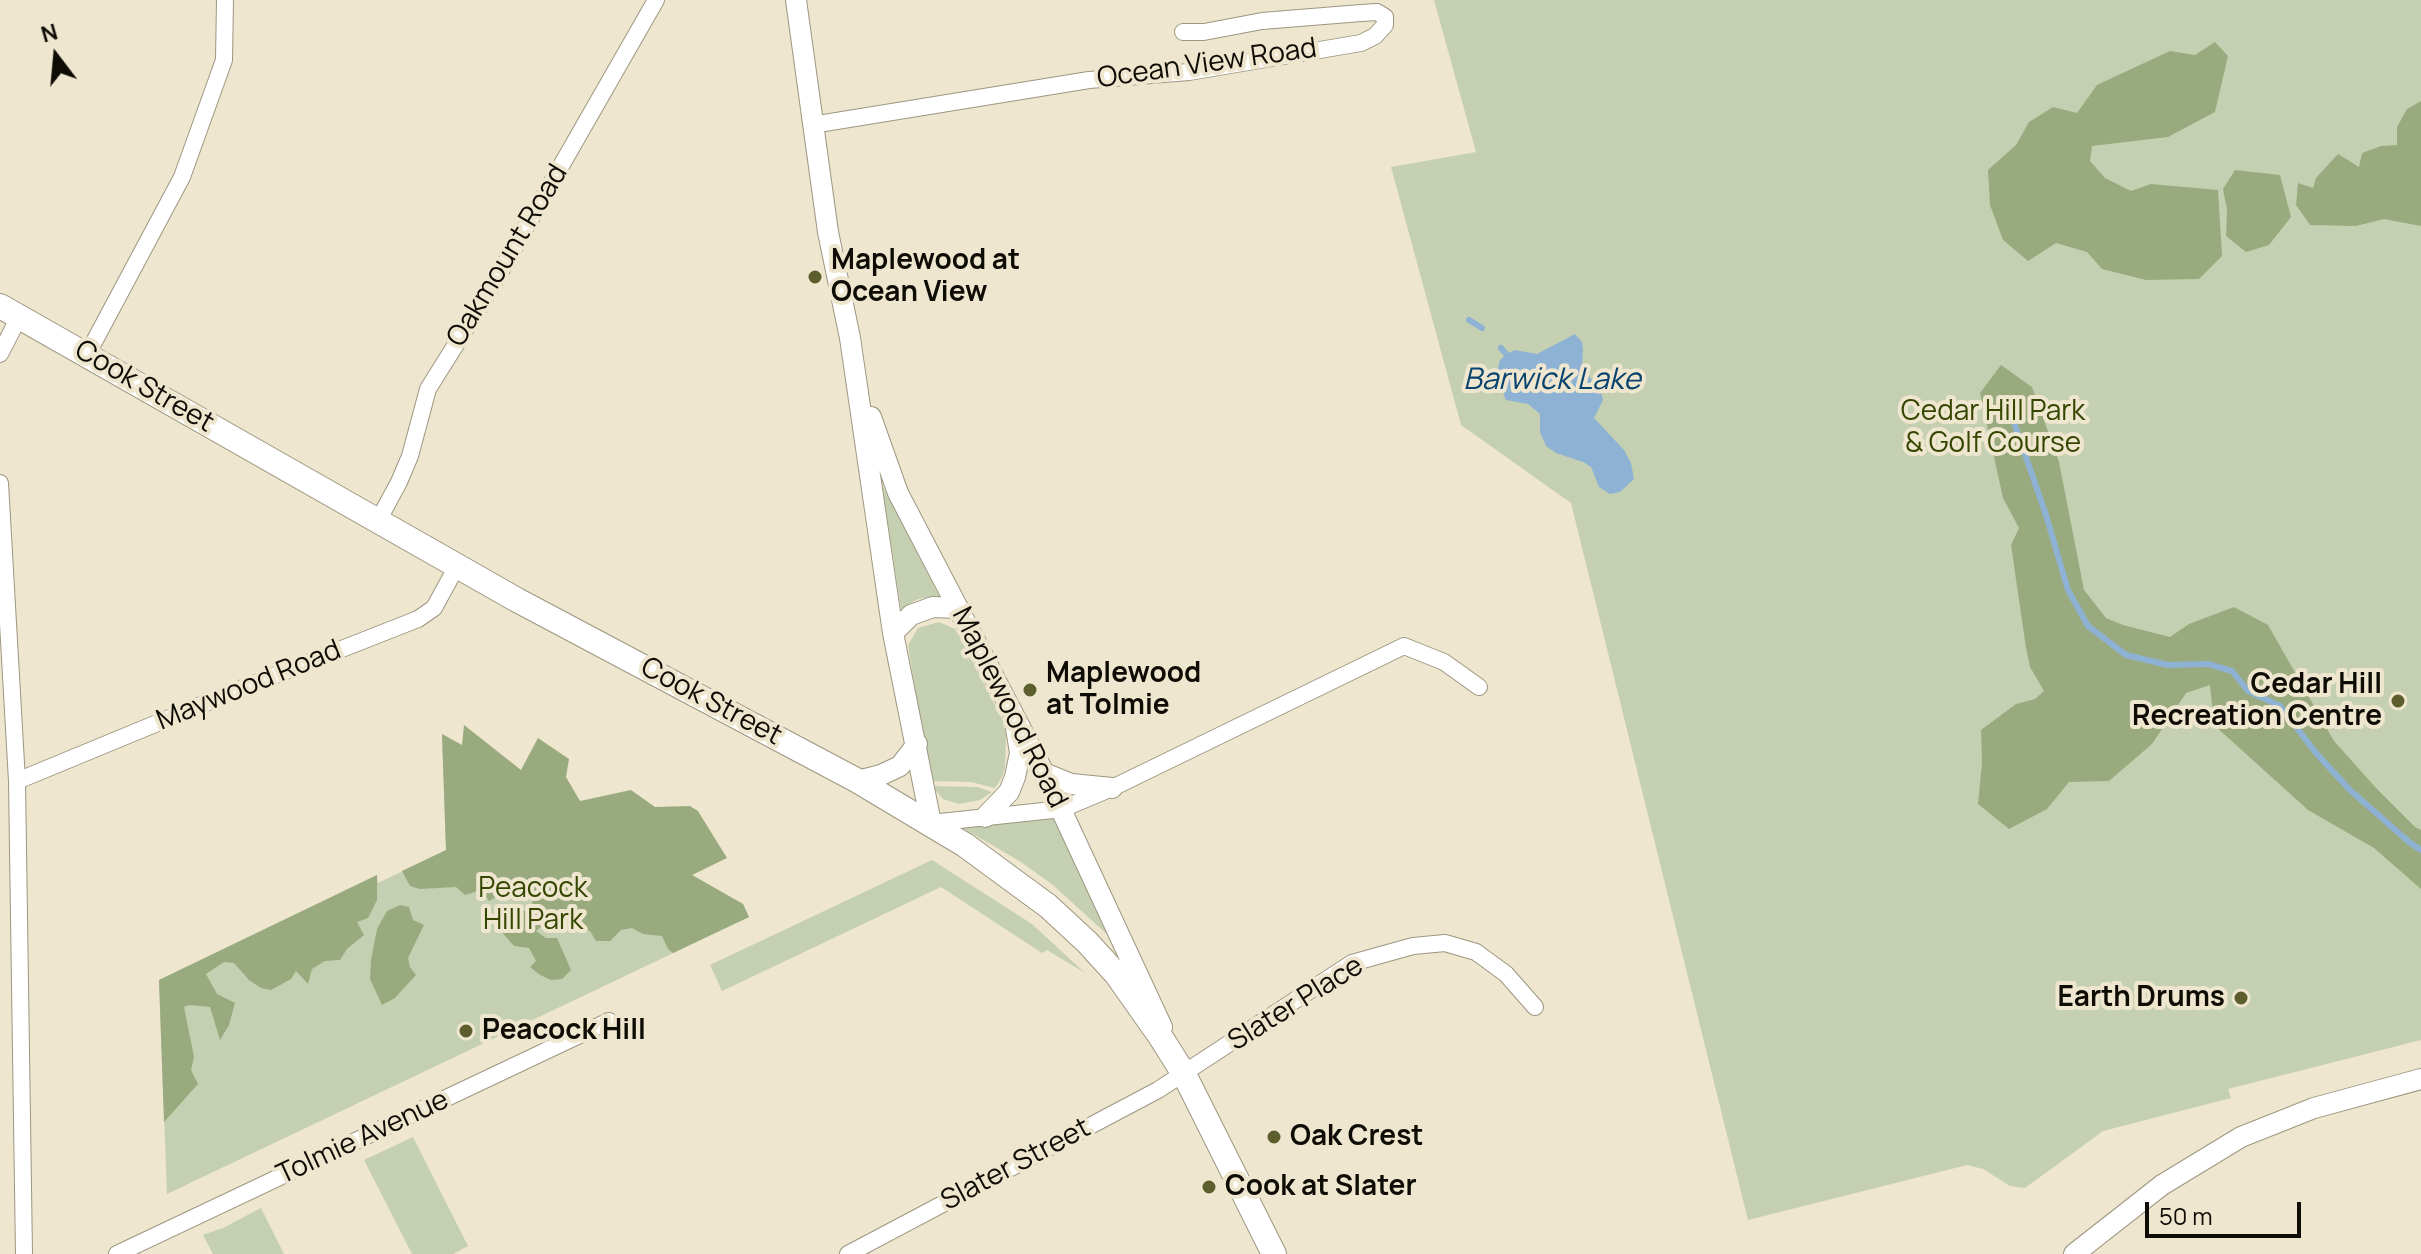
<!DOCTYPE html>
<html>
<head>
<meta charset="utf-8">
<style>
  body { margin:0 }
  #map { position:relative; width:2421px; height:1254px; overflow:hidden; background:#eee6ce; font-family:Manrope,sans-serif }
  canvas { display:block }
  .north { position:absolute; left:16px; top:16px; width:80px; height:80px; -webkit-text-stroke:6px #eee6ce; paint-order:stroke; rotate:344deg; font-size:22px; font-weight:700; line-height:32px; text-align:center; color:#0e0c05 }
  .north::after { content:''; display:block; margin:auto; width:28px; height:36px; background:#0e0c05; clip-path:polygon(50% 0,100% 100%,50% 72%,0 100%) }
  .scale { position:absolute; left:2145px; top:1202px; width:156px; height:36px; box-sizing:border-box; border:4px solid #0e0c05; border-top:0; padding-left:10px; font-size:24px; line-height:28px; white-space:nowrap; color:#0e0c05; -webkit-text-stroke:6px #eee6ce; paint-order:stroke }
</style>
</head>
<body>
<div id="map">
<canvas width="2421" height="1254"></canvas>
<div class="north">N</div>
<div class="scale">50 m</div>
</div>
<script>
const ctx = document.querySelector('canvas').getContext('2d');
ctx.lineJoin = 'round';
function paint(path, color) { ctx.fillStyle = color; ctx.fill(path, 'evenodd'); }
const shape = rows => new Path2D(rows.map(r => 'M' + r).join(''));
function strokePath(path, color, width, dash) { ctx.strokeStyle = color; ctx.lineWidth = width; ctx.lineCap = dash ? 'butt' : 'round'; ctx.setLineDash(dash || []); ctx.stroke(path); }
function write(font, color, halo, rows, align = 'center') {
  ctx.font = font + ' Manrope,sans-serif'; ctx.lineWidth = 8; ctx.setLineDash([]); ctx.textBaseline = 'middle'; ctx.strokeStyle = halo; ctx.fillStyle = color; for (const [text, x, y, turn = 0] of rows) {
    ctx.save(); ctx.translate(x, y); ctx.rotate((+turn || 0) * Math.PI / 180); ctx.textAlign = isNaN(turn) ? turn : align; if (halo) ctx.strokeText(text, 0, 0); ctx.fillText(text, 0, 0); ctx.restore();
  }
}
paint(shape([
  [1434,0,2421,0,2421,1040,2228,1089,2231,1098,2103,1131,2025,1188,2010,1186,1983,1169,1967,1165,1748,1220,1571,503,1461,425,1391,167,1476,152],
  [882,485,939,596,918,599,901,609],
  [939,622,955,629,961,638,1003,721,1006,735,1005,767,1003,775,995,788,971,782,930,781,908,645,918,628],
  [442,734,743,904,749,917,167,1194,159,980,377,875,378,883,446,850],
  [932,786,977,787,992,792,980,800,959,804,943,799],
  [1054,817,1114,935,1111,938,1053,885,1021,862,961,827],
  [932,860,1032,924,1085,973,1047,950,1042,953,941,887,722,991,710,965],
  [413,1137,468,1246,453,1254,412,1254,364,1160],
  [261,1208,284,1254,213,1254,203,1235,223,1228]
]), '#c5d0b2');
paint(shape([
  [2215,42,2228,56,2215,112,2168,137,2092,146,2090,161,2105,178,2131,191,2151,184,2218,190,2222,256,2199,279,2146,280,2102,269,2087,252,2056,243,2028,261,2003,240,1990,205,1988,170,2016,145,2029,122,2053,107,2077,113,2097,85,2170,51,2195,55],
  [2421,101,2421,226,2384,219,2356,226,2310,225,2296,205,2298,183,2313,188,2316,178,2338,154,2359,167,2362,153,2381,146,2397,145,2397,127,2407,109],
  [2235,170,2280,175,2291,217,2269,245,2246,252,2226,236,2227,210,2223,189],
  [2001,365,2032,387,2059,462,2084,590,2106,618,2123,625,2170,637,2189,624,2234,607,2268,625,2334,741,2377,789,2415,827,2421,830,2421,889,2374,848,2308,810,2214,725,2210,685,2186,693,2152,744,2109,781,2069,782,2047,809,2009,829,1978,804,1982,763,1981,730,2016,704,2035,699,2044,691,2030,667,2026,648,2011,545,2019,528,2003,498,1980,393],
  [464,725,521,770,538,738,569,759,566,777,580,801,631,790,655,807,690,806,698,811,727,858,692,875,743,904,749,917,673,953,668,949,662,936,643,934,632,928,621,930,610,941,596,941,590,931,573,930,570,924,563,931,549,920,536,931,546,938,557,938,571,970,562,979,551,980,540,975,530,967,536,961,529,948,514,946,499,929,504,913,514,909,526,911,532,905,534,892,526,886,511,889,489,901,481,890,465,895,456,887,420,889,410,886,402,871,446,850,442,734,462,745],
  [377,875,377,900,368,918,357,922,364,935,347,949,340,960,325,961,312,969,308,984,296,971,291,979,271,990,261,988,249,980,234,963,224,962,206,974,217,994,235,1003,229,1025,220,1040,210,1007,189,1005,184,1007,194,1057,191,1070,198,1084,164,1122,159,980],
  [400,905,409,907,413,920,424,925,408,958,410,967,416,975,395,998,382,1005,370,979,371,960,377,929,387,911]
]), '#9aaa7f');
paint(shape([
  [1575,334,1582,342,1583,349,1582,367,1601,392,1603,400,1594,418,1624,450,1631,463,1634,479,1620,492,1610,494,1599,487,1591,467,1583,462,1556,453,1546,446,1540,432,1540,414,1528,404,1506,400,1496,375,1500,360,1507,354,1515,350,1537,354]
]), '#8eb2d4');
strokePath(shape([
  [1469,320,1482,328],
  [1501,348,1506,354],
  [2007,402,2046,515,2068,590,2088,626,2126,655,2168,665,2208,664,2232,671,2248,691,2280,706,2316,753,2350,790,2409,842,2421,850]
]), '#8eb2d4', 6);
const minor = shape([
  [812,125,1089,80,1189,72,1361,43,1375,36,1385,25,1385,17,1377,12,1361,13,1262,21,1204,32,1183,32],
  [0,354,19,317],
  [87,355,182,177,224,60,225,0],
  [0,483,17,781,24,1254],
  [378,521,399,482,410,456,428,389,490,290,656,0],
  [17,781,230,693,418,619,434,608,458,564],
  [931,823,1062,809,1112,788,1404,646,1444,662,1479,687],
  [117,1254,609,1021],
  [848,1254,1158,1090,1352,963,1413,946,1445,943,1476,952,1506,974,1535,1007]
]);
const tertiary = shape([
  [796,0,828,232,850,338,893,633,931,823],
  [871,417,898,493,1044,773,1162,1027],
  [893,633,911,615,933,607,957,608],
  [1044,773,1071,784,1112,788],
  [858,781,881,775,900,766,917,744],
  [985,817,1009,792,1015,777,1020,753,1016,728],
  [2074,1254,2162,1185,2241,1137,2314,1108,2421,1079]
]);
const secondary = shape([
  [0,306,517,600,858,781,965,845,1048,906,1087,942,1117,975,1160,1036,1184,1074,1274,1254]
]);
strokePath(minor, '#9d9680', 18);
strokePath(tertiary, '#9d9680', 22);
strokePath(secondary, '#9d9680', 26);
strokePath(minor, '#fff', 16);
strokePath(tertiary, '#fff', 20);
strokePath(secondary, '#fff', 24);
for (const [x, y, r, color] of [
  [815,277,8,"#5c5f2d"],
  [1030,690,8,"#5c5f2d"],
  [2398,701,8,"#5c5f2d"],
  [2241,998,8,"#5c5f2d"],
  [466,1031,8,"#5c5f2d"],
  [1274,1137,8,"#5c5f2d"],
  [1209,1187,8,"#5c5f2d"]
]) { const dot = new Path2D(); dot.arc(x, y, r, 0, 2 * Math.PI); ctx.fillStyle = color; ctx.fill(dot); strokePath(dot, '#eee6ce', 3); }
write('28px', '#0e0c05', '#eee6ce', [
  ["Ocean View Road",1207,64,-8],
  ["Oakmount Road",508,256,-59],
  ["Cook Street",144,387,30],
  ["Maywood Road",249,686,-22],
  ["Cook Street",711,702,28],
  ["Maplewood Road",1009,708,63],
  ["Slater Place",1296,1004,-32],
  ["Tolmie Avenue",363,1138,-25],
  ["Slater Street",1016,1165,-28]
]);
write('bold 28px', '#0e0c05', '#eee6ce', [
  ["Maplewood at",831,261],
  ["Ocean View",831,293],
  ["Maplewood",1046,674],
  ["at Tolmie",1046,706],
  ["Cedar Hill",2382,685,"right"],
  ["Recreation Centre",2382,717,"right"],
  ["Earth Drums",2225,998,"right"],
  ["Peacock Hill",482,1031],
  ["Oak Crest",1290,1137],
  ["Cook at Slater",1225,1187]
], 'left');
write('28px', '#354600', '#eee6ce', [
  ["Cedar Hill Park",1993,412],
  ["& Golf Course",1993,444],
  ["Peacock",533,889],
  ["Hill Park",533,921]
]);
write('italic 30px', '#07436e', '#eee6ce', [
  ["Barwick Lake",1552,381]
]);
</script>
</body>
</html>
